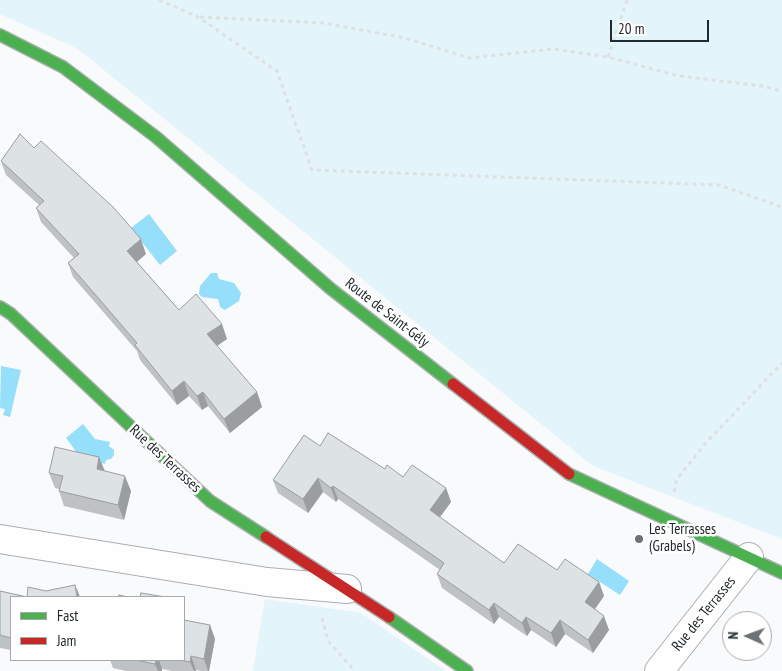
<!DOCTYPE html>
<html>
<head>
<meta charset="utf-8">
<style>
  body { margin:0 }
  #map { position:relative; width:782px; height:671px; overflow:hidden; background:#f8fafc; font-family:"PT Sans Narrow",sans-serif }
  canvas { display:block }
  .legend { position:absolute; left:10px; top:596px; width:175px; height:65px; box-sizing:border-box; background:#fff; border:1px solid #a7a9ab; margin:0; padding:6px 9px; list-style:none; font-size:15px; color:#22292c }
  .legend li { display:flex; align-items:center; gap:10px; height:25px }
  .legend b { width:25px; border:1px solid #a7a9ab }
  .north { position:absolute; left:722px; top:611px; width:50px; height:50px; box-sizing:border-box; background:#fff; border:1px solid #a7a9ab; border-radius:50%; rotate:272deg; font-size:14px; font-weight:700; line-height:20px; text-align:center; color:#22292c }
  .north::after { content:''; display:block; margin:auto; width:18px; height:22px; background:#6d7275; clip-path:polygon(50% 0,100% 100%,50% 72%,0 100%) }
  .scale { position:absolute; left:610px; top:20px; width:99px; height:22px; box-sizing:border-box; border:2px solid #22292c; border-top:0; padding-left:6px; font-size:15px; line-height:18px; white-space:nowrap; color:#22292c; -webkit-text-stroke:4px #fff; paint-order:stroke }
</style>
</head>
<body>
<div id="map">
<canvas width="782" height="671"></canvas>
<ul class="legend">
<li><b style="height:6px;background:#4caf50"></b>Fast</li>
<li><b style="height:6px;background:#c62828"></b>Jam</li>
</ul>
<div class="north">N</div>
<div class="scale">20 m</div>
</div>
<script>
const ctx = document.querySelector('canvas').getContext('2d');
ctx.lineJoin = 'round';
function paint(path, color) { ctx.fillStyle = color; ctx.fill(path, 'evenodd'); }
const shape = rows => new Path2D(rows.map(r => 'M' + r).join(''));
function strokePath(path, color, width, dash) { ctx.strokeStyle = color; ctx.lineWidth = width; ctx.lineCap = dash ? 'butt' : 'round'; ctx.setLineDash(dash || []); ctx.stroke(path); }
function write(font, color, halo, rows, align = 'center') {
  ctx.font = font + ' "PT Sans Narrow",sans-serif'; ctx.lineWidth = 5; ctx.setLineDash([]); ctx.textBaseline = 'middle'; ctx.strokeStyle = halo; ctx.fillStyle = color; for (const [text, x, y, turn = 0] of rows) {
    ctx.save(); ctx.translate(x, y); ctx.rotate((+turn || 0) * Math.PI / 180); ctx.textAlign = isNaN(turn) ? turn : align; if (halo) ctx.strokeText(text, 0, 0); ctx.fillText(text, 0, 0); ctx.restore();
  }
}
paint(shape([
  [0,0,782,0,782,539,593,466,78,49,0,14],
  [265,599,361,613,446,671,253,671]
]), '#e4f4fb');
paint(shape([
  [149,214,177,251,160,265,131,228],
  [211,273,217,273,219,279,234,283,241,293,239,301,225,310,220,307,218,299,202,297,199,294,200,286],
  [1,366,21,370,10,417,3,415,5,409,0,408],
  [83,424,95,439,110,442,109,446,114,450,114,455,111,459,106,460,105,464,81,458,66,438],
  [597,559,629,581,620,595,588,574]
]), '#95dffa');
const street = shape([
  [0,539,267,582,347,589],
  [659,671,749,557]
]);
const fast = shape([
  [0,35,63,67,156,137,331,289,453,384],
  [0,307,11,314,210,501,266,537],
  [569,474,782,573],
  [389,617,467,671]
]);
const jam = shape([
  [453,384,569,474],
  [266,537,389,617]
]);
strokePath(street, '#abafb1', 30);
strokePath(fast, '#abafb1', 14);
strokePath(jam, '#abafb1', 14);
strokePath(shape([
  [159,0,198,17,277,71,312,170,719,185,782,207],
  [200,17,323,23,405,38,469,58,554,49,608,57,679,76,762,86,782,91],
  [608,57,627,0],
  [674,492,677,479,705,444,782,363],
  [322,618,328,641,355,671]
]), '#dfe0e1', 3, [4, 4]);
strokePath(street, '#fefeff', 28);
strokePath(fast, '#4caf50', 11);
strokePath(jam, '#c62828', 11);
paint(shape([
  [1,161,146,254,137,262,179,310,227,339,217,346,257,392,262,407,230,433,208,406,202,410,189,396,177,405,140,360,137,351,73,277,68,263,74,258,41,222,36,208,39,205,6,175],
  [320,446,385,469,403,477,446,488,451,502,440,517,504,563,557,570,599,582,604,596,595,609,609,630,593,653,565,634,556,647,531,630,527,636,499,617,494,624,442,588,437,574,440,570,338,499,336,502,323,492,308,513,278,493,273,480],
  [99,457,105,471,131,491,124,520,64,506,59,491,59,489,55,488,49,473],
  [75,585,80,597,11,597,11,650,0,648,0,591,27,597,46,591],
  [210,625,215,639,209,671,201,671,196,670,196,671,172,671,162,669,162,671,126,671,113,668,110,660,184,660]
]), '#bec2c4');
paint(shape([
  [141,239,146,254,133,265,127,251],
  [222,324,227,339,212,349,207,334],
  [184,381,189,396,177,405,172,391],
  [203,392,208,406,202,410,197,396],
  [257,392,262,407,230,433,224,419],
  [99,457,105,472,97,469],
  [125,476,131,491,124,520,118,505],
  [318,478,323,492,308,513,303,499],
  [333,486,338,499,336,502,331,488],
  [446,488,451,502,435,524,430,510],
  [599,582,604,596,590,616,585,602],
  [75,585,80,597,77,597],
  [494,603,499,617,494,624,489,610],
  [604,616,609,630,593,653,588,640],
  [526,617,531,630,527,636,522,623],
  [560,620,565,634,556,647,551,633],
  [210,625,215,639,209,671,208,671,204,659],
  [191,656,196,670,196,671,194,671,190,662],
  [156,660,159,660,162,669,162,671,158,671,155,664]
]), '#9b9ea0');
const building = shape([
  [20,134,34,148,41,141,113,207,141,239,127,251,179,310,196,294,222,324,207,334,257,392,224,419,203,392,197,396,184,381,172,391,135,345,137,343,68,263,79,254,36,208,44,201,1,161,20,134],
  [328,433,385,469,387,465,403,477,412,465,446,488,430,510,504,563,518,544,557,570,565,559,599,582,585,602,604,616,588,640,560,620,551,633,526,617,522,623,494,603,489,610,437,574,444,563,333,486,331,488,318,478,303,499,273,480,304,435,320,446,328,433],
  [55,447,99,457,97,469,125,476,118,505,59,491,63,476,49,473,55,447],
  [75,585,77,597,11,597,11,638,0,635,0,591,27,597,28,587,46,591,75,585],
  [141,593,165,597,140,597,141,593],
  [119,595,128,597,119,597,119,595],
  [184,620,210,625,204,659,191,656,190,662,180,660,184,660,184,620],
  [136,660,156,660,155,664,136,660]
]);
paint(building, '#dde2e4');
strokePath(building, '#9b9ea0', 1);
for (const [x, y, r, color] of [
  [639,539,5,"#6d7275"]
]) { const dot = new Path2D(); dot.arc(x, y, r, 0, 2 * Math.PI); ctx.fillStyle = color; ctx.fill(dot); strokePath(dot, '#fff', 2); }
write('15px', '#22292c', '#fff', [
  ["Route de Saint-Gély",387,313,38],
  ["Rue des Terrasses",165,459,43],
  ["Rue des Terrasses",704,614,-51]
]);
write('15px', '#22292c', '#fff', [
  ["Les Terrasses",649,530],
  ["(Grabels)",649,547]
], 'left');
</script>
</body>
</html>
